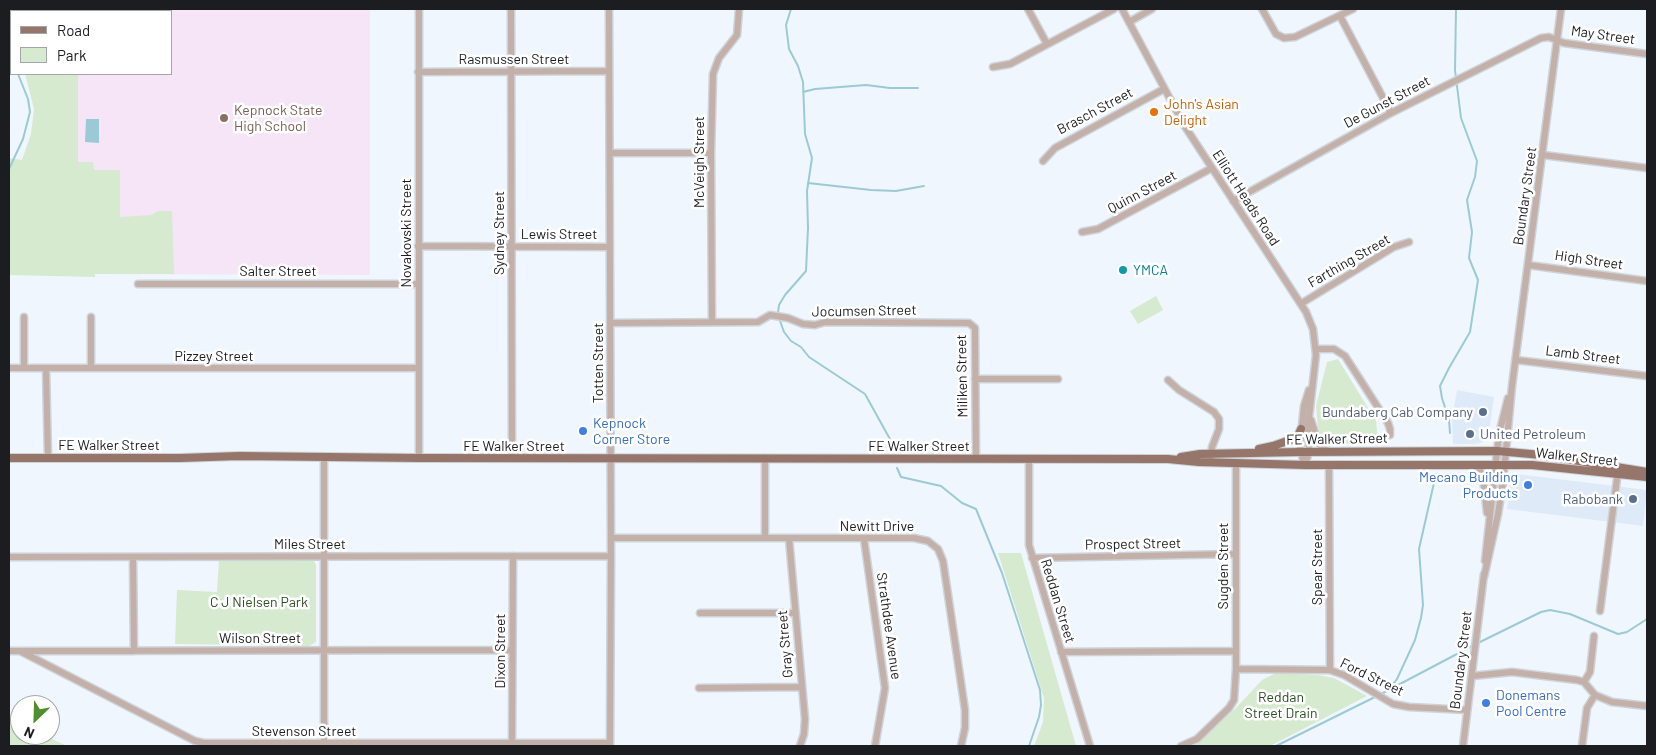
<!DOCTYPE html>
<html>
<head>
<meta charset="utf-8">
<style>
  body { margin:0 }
  #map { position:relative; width:1656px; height:755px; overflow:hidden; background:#f0f6fe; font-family:Barlow,sans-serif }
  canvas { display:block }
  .frame { position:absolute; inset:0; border:10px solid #1b1d20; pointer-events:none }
  .legend { position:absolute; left:10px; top:10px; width:162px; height:65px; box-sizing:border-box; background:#fff; border:1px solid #a4a5a6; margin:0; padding:6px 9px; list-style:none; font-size:15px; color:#1b1d20 }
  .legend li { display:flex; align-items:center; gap:10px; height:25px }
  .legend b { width:25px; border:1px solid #a4a5a6 }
  .north { position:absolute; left:10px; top:695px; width:50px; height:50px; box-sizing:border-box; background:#fff; border:1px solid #a4a5a6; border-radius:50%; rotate:204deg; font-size:14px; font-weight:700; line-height:20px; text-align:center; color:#1b1d20 }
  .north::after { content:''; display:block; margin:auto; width:18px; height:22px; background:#508f30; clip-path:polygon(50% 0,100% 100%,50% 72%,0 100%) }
</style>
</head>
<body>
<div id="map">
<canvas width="1656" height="755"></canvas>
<div class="frame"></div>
<ul class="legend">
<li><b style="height:6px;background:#96766a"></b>Road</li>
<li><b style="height:14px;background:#d5eace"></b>Park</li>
</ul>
<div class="north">N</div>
</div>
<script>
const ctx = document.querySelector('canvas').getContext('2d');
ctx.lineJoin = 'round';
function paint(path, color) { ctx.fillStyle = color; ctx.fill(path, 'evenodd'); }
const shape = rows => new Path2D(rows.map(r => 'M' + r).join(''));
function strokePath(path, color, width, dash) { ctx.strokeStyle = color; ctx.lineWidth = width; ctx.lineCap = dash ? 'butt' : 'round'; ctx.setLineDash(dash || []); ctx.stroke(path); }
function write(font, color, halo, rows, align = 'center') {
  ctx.font = font + ' Barlow,sans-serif'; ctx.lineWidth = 5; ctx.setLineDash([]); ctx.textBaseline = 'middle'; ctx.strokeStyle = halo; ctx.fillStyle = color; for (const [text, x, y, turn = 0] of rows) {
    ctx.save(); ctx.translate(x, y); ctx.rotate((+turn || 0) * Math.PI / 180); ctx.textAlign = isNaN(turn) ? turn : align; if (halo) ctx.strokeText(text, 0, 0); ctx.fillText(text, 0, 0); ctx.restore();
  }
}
paint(shape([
  [1457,390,1494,397,1488,439,1481,443,1475,444,1453,444,1452,419],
  [1517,474,1647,490,1643,526,1507,509,1511,478]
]), '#dfeaf8');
paint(shape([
  [172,9,370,9,370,275,94,274,93,163,78,162,78,74,171,74]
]), '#f6e5f7');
paint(shape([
  [25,74,78,74,78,162,93,162,94,170,120,170,120,217,152,215,158,211,172,211,174,274,95,274,95,277,9,275,9,158,22,160,31,134,34,109],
  [1156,296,1163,310,1138,324,1130,311],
  [1338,359,1376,421,1378,443,1332,444,1322,438,1318,427,1316,406,1327,362],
  [998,553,1021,553,1076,746,1034,746,1043,722,1044,698],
  [219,560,308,560,314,561,316,565,316,642,309,646,175,644,177,590,217,592],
  [1276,673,1318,675,1334,678,1367,696,1270,746,1192,746,1197,744,1235,709,1262,680],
  [9,714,13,715,20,724,20,735,43,735,67,746,9,746]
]), '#d5eace');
paint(shape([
  [86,119,99,119,99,143,85,142]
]), '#9acad5');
strokePath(shape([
  [803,92,815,89,866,85,890,88,918,88],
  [9,169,23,139,30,112,28,99,18,74],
  [808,183,871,190,896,191,924,186],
  [778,313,779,305,785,295,806,271,808,228,807,191,812,158,805,134,803,82,798,66,789,49,786,25,791,9],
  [779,318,784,332,791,341,801,347,809,357,865,394,896,450],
  [1450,433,1449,420,1442,398,1440,386,1449,368,1470,332,1478,280,1469,258,1472,232,1467,200,1475,177,1477,161,1461,118,1455,70,1456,9],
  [897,468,901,477,941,486,962,503,976,509,1002,573,1040,690,1041,705,1039,717,1029,746],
  [1478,643,1541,612,1550,610,1570,614,1618,634,1627,632,1647,619],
  [1391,687,1397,679,1415,640,1421,618,1423,605,1419,549,1436,474],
  [1381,694,1474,645],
  [1276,746,1377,696]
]), '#9acad5', 2);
const minor = shape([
  [125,9,125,11],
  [419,9,419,458],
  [511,9,512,458],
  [609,9,611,556,610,746],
  [1028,9,1047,44],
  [1122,9,1184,125,1306,312,1313,329,1316,355,1308,426,1309,452,1305,465],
  [1262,9,1276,34,1284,38,1295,37,1353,9],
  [1340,16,1391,113],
  [1129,22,1152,9],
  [993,67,1010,64,1114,9],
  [418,72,609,71],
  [610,153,711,153],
  [1543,155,1647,168],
  [1043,161,1055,148,1164,89],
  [1233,201,1391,113,1541,38,1549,37,1564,43,1647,54],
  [1082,232,1098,229,1212,168],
  [418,246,609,247],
  [1528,265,1647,281],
  [138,284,419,284],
  [1302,303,1394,247,1409,242],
  [712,322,711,153,713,74,719,58,737,35,739,9],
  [610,323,758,322,770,315,788,318,803,324,815,325,825,322,969,323,975,328,976,458],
  [1316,349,1334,349,1345,356,1388,423,1390,429,1390,435],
  [1516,360,1647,376],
  [9,368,419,368],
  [24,368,24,317],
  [91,368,91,317],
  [46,369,48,458],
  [975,379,1058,379],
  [1168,380,1179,390,1214,412,1219,419,1219,429,1212,447,1210,462],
  [1311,420,1318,442,1322,448,1329,451],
  [324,457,324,746],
  [765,458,765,538],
  [1029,459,1029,545,1090,746],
  [1304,465,1300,445,1304,406,1309,390],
  [1329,465,1330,670],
  [1473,465,1480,470,1483,477,1487,513],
  [611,538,914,538,928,541,938,549,943,561,965,710,965,728,961,746],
  [789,538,805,719,804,734,800,746],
  [864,539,885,688,875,746],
  [9,557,611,556],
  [133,557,134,651],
  [1032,558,1236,554],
  [1485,561,1499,434,1508,398],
  [1484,577,1498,514,1503,482,1512,386,1561,9],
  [1600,611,1618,471],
  [700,613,795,613],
  [9,651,512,650],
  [20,651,195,741,204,743,610,743],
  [1061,652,1235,651],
  [1236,669,1330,670,1344,675,1393,704,1409,707,1467,710],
  [1472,676,1512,672,1577,680,1584,682],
  [699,688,802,687],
  [1595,695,1612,702,1647,706],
  [512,746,513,556],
  [1181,746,1197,739,1229,708,1234,700,1236,669,1236,463],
  [1463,746,1484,574],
  [1582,746,1587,708,1595,695,1584,682,1590,672,1594,636]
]);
const major = shape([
  [1259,449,1273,446,1290,440,1298,436,1301,429],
  [1181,457,1200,454,1300,452,1497,451,1542,455,1647,472],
  [9,458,180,458,239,456,419,458,1168,459,1199,462,1305,465,1532,465,1647,477]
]);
strokePath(minor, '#ced3da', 9);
strokePath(major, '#ced3da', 10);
strokePath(minor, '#c3b0a9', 6);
strokePath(major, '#96766a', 8);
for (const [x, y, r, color] of [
  [1154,112,5,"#e8710a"],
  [224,118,5,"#8d6e63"],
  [1123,270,5,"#0f9aa8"],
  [1483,412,5,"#5c6f8a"],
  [583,431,5,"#3f7fe0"],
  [1470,434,5,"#5c6f8a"],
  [1528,485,5,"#3f7fe0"],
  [1633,499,5,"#5c6f8a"],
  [1486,703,5,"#3f7fe0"]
]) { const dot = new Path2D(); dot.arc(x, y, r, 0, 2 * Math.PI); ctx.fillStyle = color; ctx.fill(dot); strokePath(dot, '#fff', 2); }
write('14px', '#1b1d20', '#fff', [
  ["May Street",1603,35,8],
  ["Rasmussen Street",514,59],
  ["De Gunst Street",1387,102,-28],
  ["Brasch Street",1095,111,-28],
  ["McVeigh Street",699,162,-90],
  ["Quinn Street",1142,192,-28],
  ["Boundary Street",1525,196,-82],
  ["Elliott Heads Road",1246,198,57],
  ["Novakovski Street",406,233,-90],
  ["Sydney Street",499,233,-90],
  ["Lewis Street",559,234],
  ["High Street",1589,260,8],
  ["Farthing Street",1349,261,-30],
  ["Salter Street",278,271],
  ["Jocumsen Street",864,311,-1],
  ["Lamb Street",1583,355,7],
  ["Pizzey Street",214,356],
  ["Totten Street",598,363,-90],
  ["Miliken Street",962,376,-91],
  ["FE Walker Street",1337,439,-1],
  ["FE Walker Street",109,445],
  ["FE Walker Street",514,446],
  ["FE Walker Street",919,446],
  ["Walker Street",1577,457,6],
  ["Newitt Drive",877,526],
  ["Miles Street",310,544],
  ["Prospect Street",1133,544,-1],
  ["Sugden Street",1223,566,-90],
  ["Spear Street",1317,567,-90],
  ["Reddan Street",1058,601,73],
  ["Strathdee Avenue",889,626,82],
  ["Wilson Street",260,638],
  ["Gray Street",785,644,-95],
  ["Dixon Street",500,651,-90],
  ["Boundary Street",1461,660,-83],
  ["Ford Street",1372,677,26],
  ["Stevenson Street",304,731]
]);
write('14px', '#c56008', '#fff', [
  ["John's Asian",1164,104],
  ["Delight",1164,120]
], 'left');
write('14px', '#785e54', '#fff', [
  ["Kepnock State",234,110],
  ["High School",234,126]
], 'left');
write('14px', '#0d838f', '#fff', [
  ["YMCA",1133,270]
], 'left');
write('14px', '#4e5e75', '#fff', [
  ["Bundaberg Cab Company",1473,412],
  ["United Petroleum",1480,434,"left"],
  ["Rabobank",1623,499]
], 'right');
write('14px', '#366cbe', '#fff', [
  ["Kepnock",593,423],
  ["Corner Store",593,439],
  ["Mecano Building",1518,477,"right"],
  ["Products",1518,493,"right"],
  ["Donemans",1496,695],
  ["Pool Centre",1496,711]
], 'left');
write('14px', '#2c4e20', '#fff', [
  ["C J Nielsen Park",259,602],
  ["Reddan",1281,697],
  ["Street Drain",1281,713]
]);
</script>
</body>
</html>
